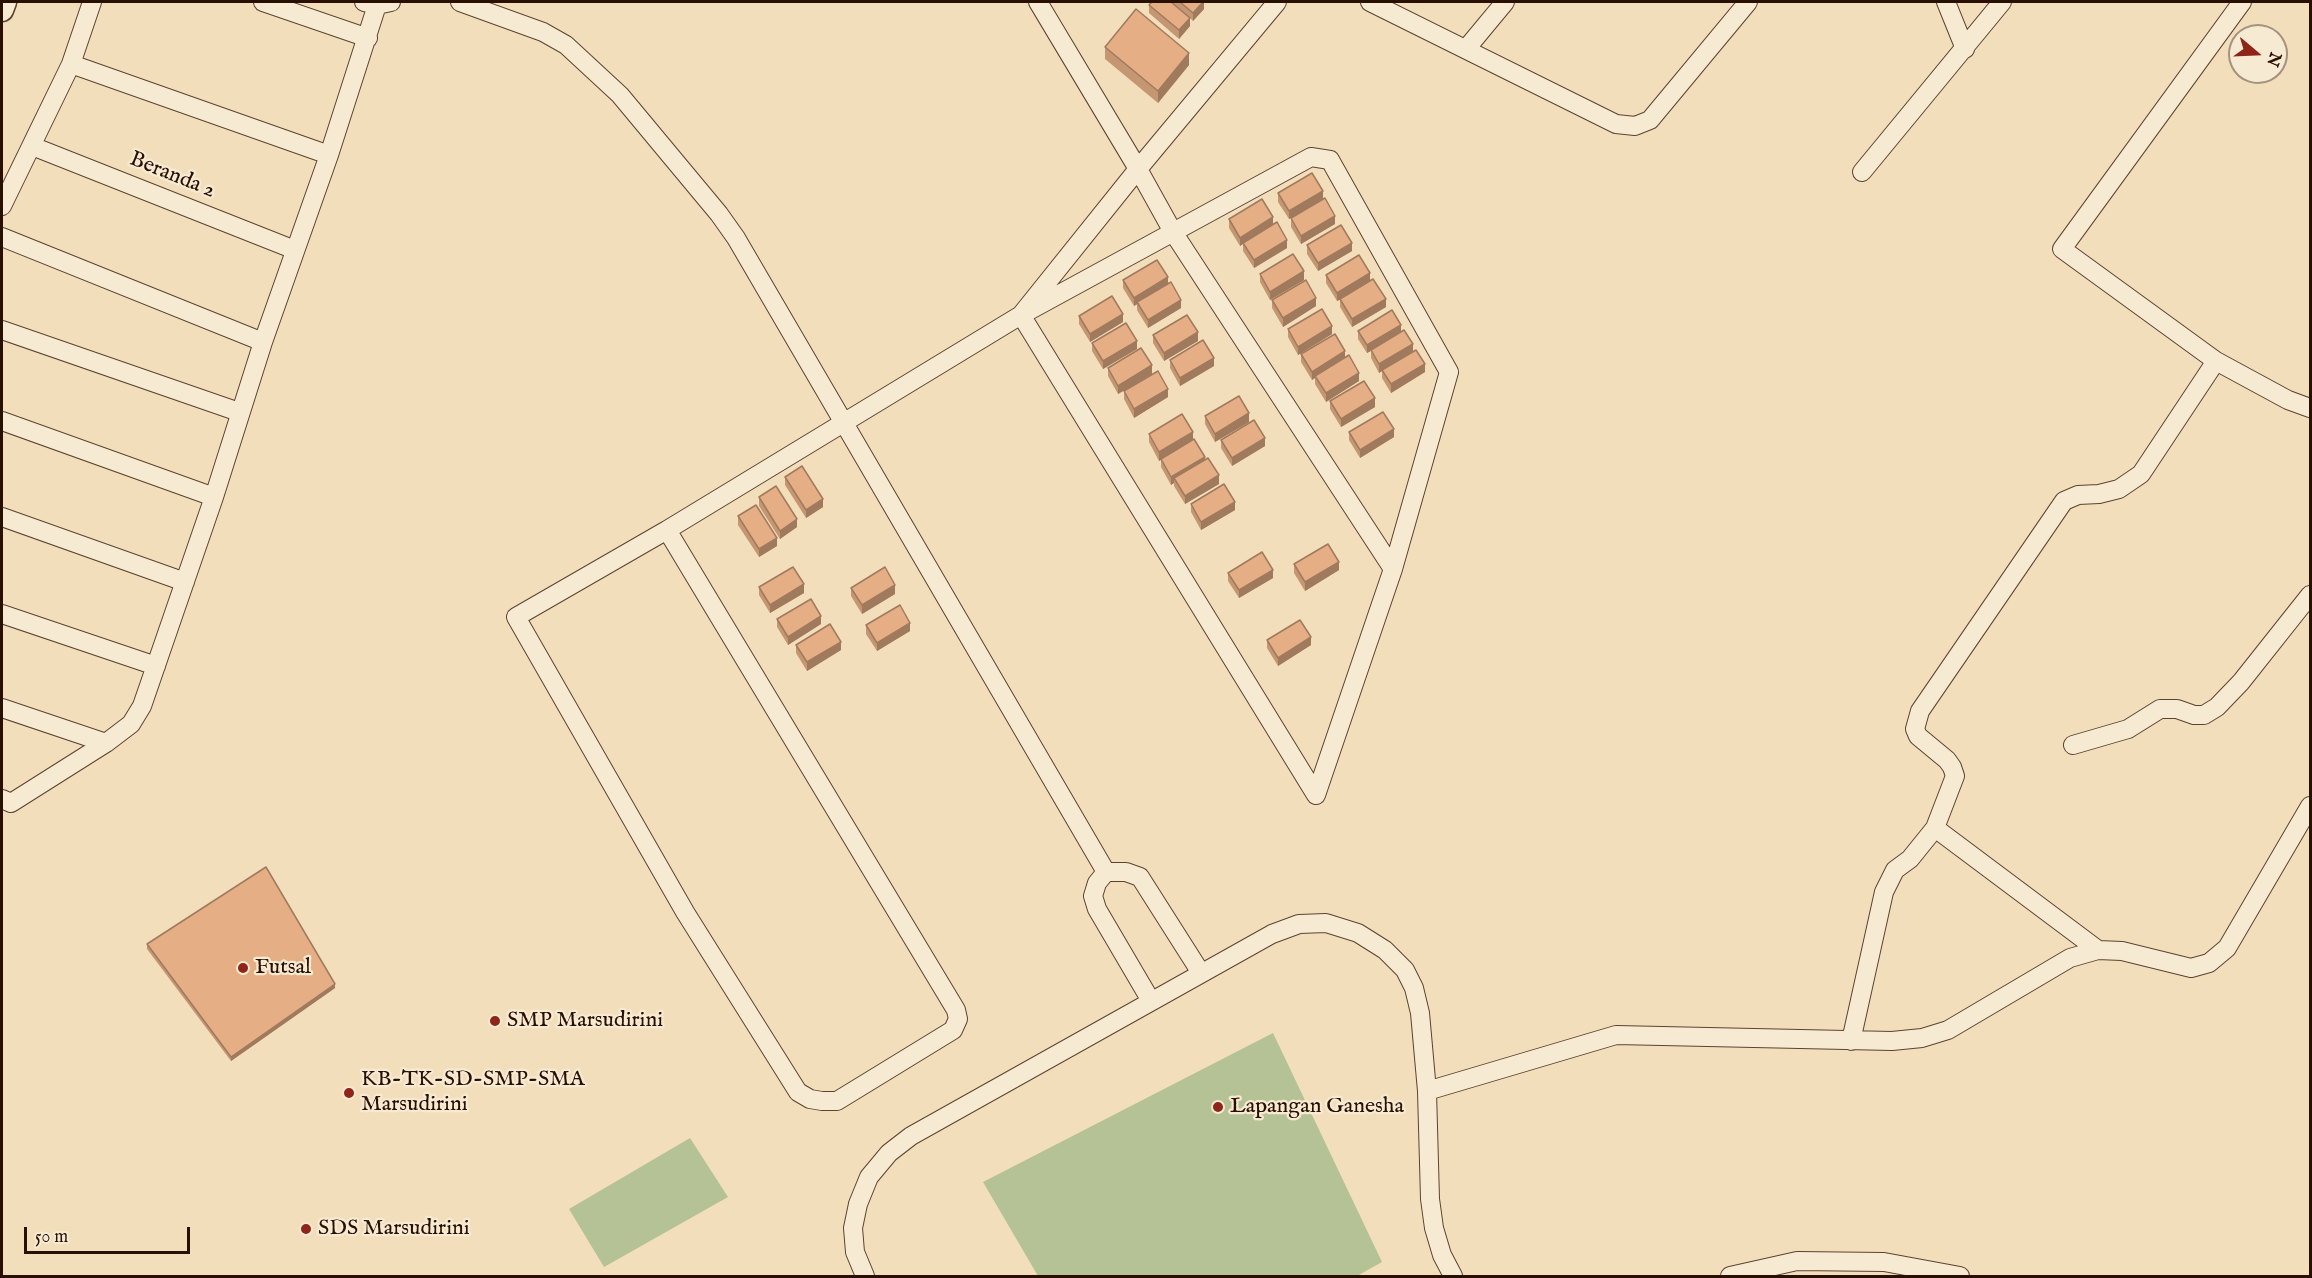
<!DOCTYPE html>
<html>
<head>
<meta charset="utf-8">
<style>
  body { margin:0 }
  #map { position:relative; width:2312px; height:1278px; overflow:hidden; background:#f3debb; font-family:"IM FELL English",serif }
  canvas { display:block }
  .frame { position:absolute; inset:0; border:3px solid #290f00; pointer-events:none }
  .north { position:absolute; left:2228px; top:24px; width:60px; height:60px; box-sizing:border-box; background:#f7ead3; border:2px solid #a5927f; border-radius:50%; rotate:109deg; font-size:16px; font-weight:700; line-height:24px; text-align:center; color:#290f00 }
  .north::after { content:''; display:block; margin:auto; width:21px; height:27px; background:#8f2418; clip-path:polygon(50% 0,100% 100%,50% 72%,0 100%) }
  .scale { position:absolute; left:24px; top:1227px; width:166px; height:27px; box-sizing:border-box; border:3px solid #290f00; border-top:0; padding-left:8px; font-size:18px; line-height:21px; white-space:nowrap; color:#290f00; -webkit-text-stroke:4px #f7ead3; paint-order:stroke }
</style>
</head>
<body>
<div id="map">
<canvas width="2312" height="1278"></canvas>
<div class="frame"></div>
<div class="north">N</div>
<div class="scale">50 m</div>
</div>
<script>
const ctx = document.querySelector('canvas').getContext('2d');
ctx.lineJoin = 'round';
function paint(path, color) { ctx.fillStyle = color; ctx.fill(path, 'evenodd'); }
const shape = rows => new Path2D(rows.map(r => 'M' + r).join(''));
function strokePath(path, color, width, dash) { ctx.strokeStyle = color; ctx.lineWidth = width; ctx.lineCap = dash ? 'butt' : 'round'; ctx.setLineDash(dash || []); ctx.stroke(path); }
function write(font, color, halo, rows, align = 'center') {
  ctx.font = font + ' "IM FELL English",serif'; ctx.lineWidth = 4.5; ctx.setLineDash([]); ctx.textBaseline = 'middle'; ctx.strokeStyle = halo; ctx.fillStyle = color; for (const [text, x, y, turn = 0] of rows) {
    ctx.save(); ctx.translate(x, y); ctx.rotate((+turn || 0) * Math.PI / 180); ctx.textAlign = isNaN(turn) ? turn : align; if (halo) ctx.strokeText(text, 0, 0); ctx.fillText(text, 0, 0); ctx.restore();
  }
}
paint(shape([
  [1273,1033,1382,1262,1357,1276,1038,1276,983,1182],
  [690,1138,728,1197,604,1267,569,1209]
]), '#b4c295');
const minor = shape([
  [263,2,368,38],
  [364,2,377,5,391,2],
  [460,2,543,32,566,45,620,95,719,214,736,238,1106,872],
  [1038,2,1138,169,1173,232,1393,569],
  [1277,2,1138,169,1021,315,1316,795],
  [1370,2,1616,124,1635,126,1650,120,1748,2],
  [1946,2,1965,49],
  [2242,2,2062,249,2216,361,2288,400,2310,408],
  [1466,49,1505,2],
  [71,64,329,155],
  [32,146,295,250],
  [1862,172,2002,2],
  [2,206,71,64,92,2],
  [2,237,263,342],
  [2,330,239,412],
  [2,421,214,497],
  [2,517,185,582],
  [667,530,956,1010,958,1019,953,1030,837,1101,822,1101,810,1099,798,1092,685,912,516,617,667,530,1021,315,1311,157,1330,160,1449,372,1393,569,1316,795],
  [2,614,156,666],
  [2,708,106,743],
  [2073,745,2128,729,2160,709,2177,709,2194,715,2204,715,2217,707,2241,682,2310,595],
  [2,799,11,803,106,743,131,724,142,706,214,497,263,342,329,155,377,5],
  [1935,828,1955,776,1952,767,1947,760,1918,736,1915,729,1920,711,2064,501,2078,495,2099,494,2119,489,2141,474,2216,361],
  [1106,872,1126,872,1140,877,1201,973],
  [1106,872,1097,883,1093,896,1097,909,1151,1001],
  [1851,1041,1884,892,1895,870,1910,859,1935,828,2098,950],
  [1427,1091,1616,1035,1892,1041,1922,1038,1948,1030,2070,958,2098,950,2122,951,2191,968,2209,963,2227,948,2310,806],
  [865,1276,855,1252,853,1228,858,1204,869,1177,889,1153,911,1136,1272,934,1299,924,1326,923,1358,933,1385,950,1405,970,1414,988,1420,1013,1427,1091,1430,1199,1434,1228,1442,1255,1453,1276],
  [1730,1276,1797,1261,1884,1262,1960,1276]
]);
const tertiary = shape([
  [2,10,5,2]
]);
strokePath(minor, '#5c432f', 20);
strokePath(tertiary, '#5c432f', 25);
strokePath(minor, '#f7ead3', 18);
strokePath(tertiary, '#f7ead3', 22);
paint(shape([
  [1152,2,1204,2,1204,9,1193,21,1190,18,1190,26,1179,39,1149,13,1149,5],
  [1105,47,1189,65,1158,103,1105,59],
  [1278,193,1323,199,1289,219,1278,202],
  [1291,218,1335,224,1301,244,1291,227],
  [1229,219,1273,224,1287,248,1254,268,1243,251,1243,243,1240,246,1229,228],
  [1307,245,1352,251,1318,271,1307,254],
  [1260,274,1304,280,1270,300,1260,282],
  [1326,275,1370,280,1386,307,1352,327,1340,307,1340,300,1337,301,1326,283],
  [1123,280,1168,284,1181,308,1148,328,1137,310,1137,304,1134,306,1123,288],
  [1272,300,1316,306,1283,327,1272,308],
  [1079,316,1123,322,1090,342,1079,324],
  [1288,329,1332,334,1298,355,1288,337],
  [1358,331,1401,332,1425,372,1391,393,1382,378,1382,371,1379,373,1371,358,1371,351,1367,353,1358,339],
  [1153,335,1198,341,1164,361,1153,343],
  [1092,343,1137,349,1103,369,1092,351],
  [1301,354,1345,357,1359,381,1326,402,1315,384,1315,378,1312,380,1301,362],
  [1170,360,1214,366,1180,386,1170,368],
  [1108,368,1152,374,1118,394,1108,376],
  [1124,391,1168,397,1134,418,1124,399],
  [1330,401,1375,407,1341,427,1330,409],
  [1205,416,1249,422,1215,442,1205,424],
  [1349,432,1394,437,1360,458,1349,440],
  [1149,434,1193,439,1219,484,1185,504,1174,486,1174,483,1171,485,1161,467,1161,460,1159,461,1149,442],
  [1221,440,1265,446,1232,466,1221,448],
  [785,477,823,507,806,518,785,485],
  [759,497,797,527,780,539,759,506],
  [1191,504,1235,510,1201,530,1191,512],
  [738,516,777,546,759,557,738,525],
  [1294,564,1339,570,1305,591,1294,573],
  [1228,573,1273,578,1239,598,1228,581],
  [759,587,804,593,770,613,759,595],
  [851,588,895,594,862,614,851,596],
  [777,619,821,624,788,645,777,627],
  [866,625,910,631,877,651,866,634],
  [1267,640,1311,645,1278,666,1267,648],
  [796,645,841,650,807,671,796,653],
  [147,944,335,988,231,1061,147,949]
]), '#c59672');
paint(shape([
  [1203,2,1204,2,1204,9,1193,21,1193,13],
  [1190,18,1190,26,1179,39,1179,30],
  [1189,53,1189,65,1158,103,1158,91],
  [1323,191,1323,199,1289,219,1289,211],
  [1335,216,1335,224,1301,244,1301,236],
  [1273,217,1273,225,1240,246,1240,238],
  [1287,240,1287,248,1254,268,1254,260],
  [1352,243,1352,251,1318,271,1318,263],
  [1304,271,1304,280,1270,300,1270,292],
  [1370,273,1370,281,1337,301,1337,293],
  [1168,277,1168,286,1134,306,1134,298],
  [1316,298,1316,306,1283,327,1283,318],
  [1386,299,1386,307,1352,327,1352,319],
  [1181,300,1181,308,1148,328,1148,320],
  [1123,314,1123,322,1090,342,1090,334],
  [1401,325,1401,333,1367,353,1367,345],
  [1332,326,1332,334,1298,355,1298,347],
  [1198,332,1198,341,1164,361,1164,353],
  [1137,341,1137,349,1103,369,1103,361],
  [1413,344,1413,352,1379,373,1379,364],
  [1345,351,1345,359,1315,376,1315,378,1312,380,1312,372],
  [1214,358,1214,366,1180,386,1180,378],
  [1425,364,1425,372,1391,393,1391,384],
  [1152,365,1152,374,1118,394,1118,386],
  [1359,373,1359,381,1326,402,1326,393],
  [1168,389,1168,397,1134,418,1134,409],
  [1375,398,1375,407,1341,427,1341,419],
  [1249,413,1249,422,1215,442,1215,434],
  [1394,429,1394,437,1360,458,1360,450],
  [1193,432,1193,440,1159,461,1159,452],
  [1265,438,1265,446,1232,466,1232,458],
  [1205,457,1205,465,1174,478,1174,483,1171,485,1171,477],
  [1219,475,1219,484,1185,504,1185,496],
  [823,499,823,507,806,518,806,510],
  [1235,502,1235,510,1201,530,1201,522],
  [797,519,797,527,780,539,780,531],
  [777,538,777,546,759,557,759,549],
  [1339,562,1339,570,1305,591,1305,582],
  [1273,570,1273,578,1239,598,1239,590],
  [804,584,804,593,770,613,770,605],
  [895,585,895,594,862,614,862,605],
  [821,616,821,624,788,645,788,637],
  [910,623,910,631,877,651,877,643],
  [1311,637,1311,645,1278,666,1278,658],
  [841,642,841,650,807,671,807,662],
  [335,984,335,988,231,1061,231,1057]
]), '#a07a5d');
const building = shape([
  [1152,2,1171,2,1190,18,1179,30,1149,5,1152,2],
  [1180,2,1203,2,1193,13,1180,2],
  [1136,9,1189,53,1158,91,1105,47,1136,9],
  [1312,173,1323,191,1289,211,1278,193,1312,173],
  [1325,198,1335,216,1301,236,1291,218,1325,198],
  [1262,199,1273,217,1240,238,1229,219,1262,199],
  [1277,222,1287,240,1254,260,1243,243,1277,222],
  [1341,225,1352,243,1318,263,1307,245,1341,225],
  [1293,254,1304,271,1270,292,1260,274,1293,254],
  [1359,255,1370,273,1337,293,1326,275,1359,255],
  [1157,260,1168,277,1134,298,1123,280,1157,260],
  [1373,279,1386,299,1352,319,1340,299,1373,279],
  [1306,280,1316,298,1283,318,1272,300,1306,280],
  [1171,282,1181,300,1148,320,1137,302,1171,282],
  [1112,296,1123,314,1090,334,1079,316,1112,296],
  [1322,309,1332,326,1298,347,1288,329,1322,309],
  [1392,310,1401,325,1367,345,1358,331,1392,310],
  [1187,315,1198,332,1164,353,1153,335,1187,315],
  [1126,323,1137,341,1103,361,1092,343,1126,323],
  [1404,330,1413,344,1379,364,1371,350,1404,330],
  [1335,334,1345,351,1312,372,1301,354,1335,334],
  [1203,340,1214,358,1180,378,1170,360,1203,340],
  [1141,348,1152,365,1118,386,1108,368,1141,348],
  [1416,350,1425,364,1391,384,1382,370,1416,350],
  [1349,355,1359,373,1326,393,1315,376,1349,355],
  [1158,371,1168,389,1134,409,1124,391,1158,371],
  [1364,381,1375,398,1341,419,1330,401,1364,381],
  [1239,396,1249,413,1215,434,1205,416,1239,396],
  [1383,412,1394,429,1360,450,1349,432,1383,412],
  [1182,414,1193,432,1159,452,1149,434,1182,414],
  [1254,420,1265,438,1232,458,1221,440,1254,420],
  [1194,439,1205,457,1171,477,1161,459,1194,439],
  [1208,458,1219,475,1185,496,1174,478,1208,458],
  [802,466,823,499,806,510,785,477,802,466],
  [1224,484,1235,502,1201,522,1191,504,1224,484],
  [776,486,797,519,780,531,759,497,776,486],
  [756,505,777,538,759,549,738,516,756,505],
  [1328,544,1339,562,1305,582,1294,564,1328,544],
  [1262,552,1273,570,1239,590,1228,573,1262,552],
  [793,567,804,584,770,605,759,587,793,567],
  [885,567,895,585,862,605,851,588,885,567],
  [811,599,821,616,788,637,777,619,811,599],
  [900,605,910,623,877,643,866,625,900,605],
  [1300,620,1311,637,1278,658,1267,640,1300,620],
  [830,624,841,642,807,662,796,645,830,624],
  [266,867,335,984,231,1057,147,944,266,867]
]);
paint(building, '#e5ae85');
strokePath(building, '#a07a5d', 1.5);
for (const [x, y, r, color] of [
  [243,968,6,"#8f2418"],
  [495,1021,6,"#8f2418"],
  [349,1093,6,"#8f2418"],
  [1218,1107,6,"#8f2418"],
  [306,1229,6,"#8f2418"]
]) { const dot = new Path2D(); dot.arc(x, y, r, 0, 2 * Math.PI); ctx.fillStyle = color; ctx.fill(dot); strokePath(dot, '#f7ead3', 2); }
write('22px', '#290f00', '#f7ead3', [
  ["Beranda 2",172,176,22]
]);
write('22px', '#290f00', '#f7ead3', [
  ["Futsal",255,968],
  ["SMP Marsudirini",507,1021],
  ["KB-TK-SD-SMP-SMA",361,1080],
  ["Marsudirini",361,1105],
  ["Lapangan Ganesha",1230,1107],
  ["SDS Marsudirini",318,1229]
], 'left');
</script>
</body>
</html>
